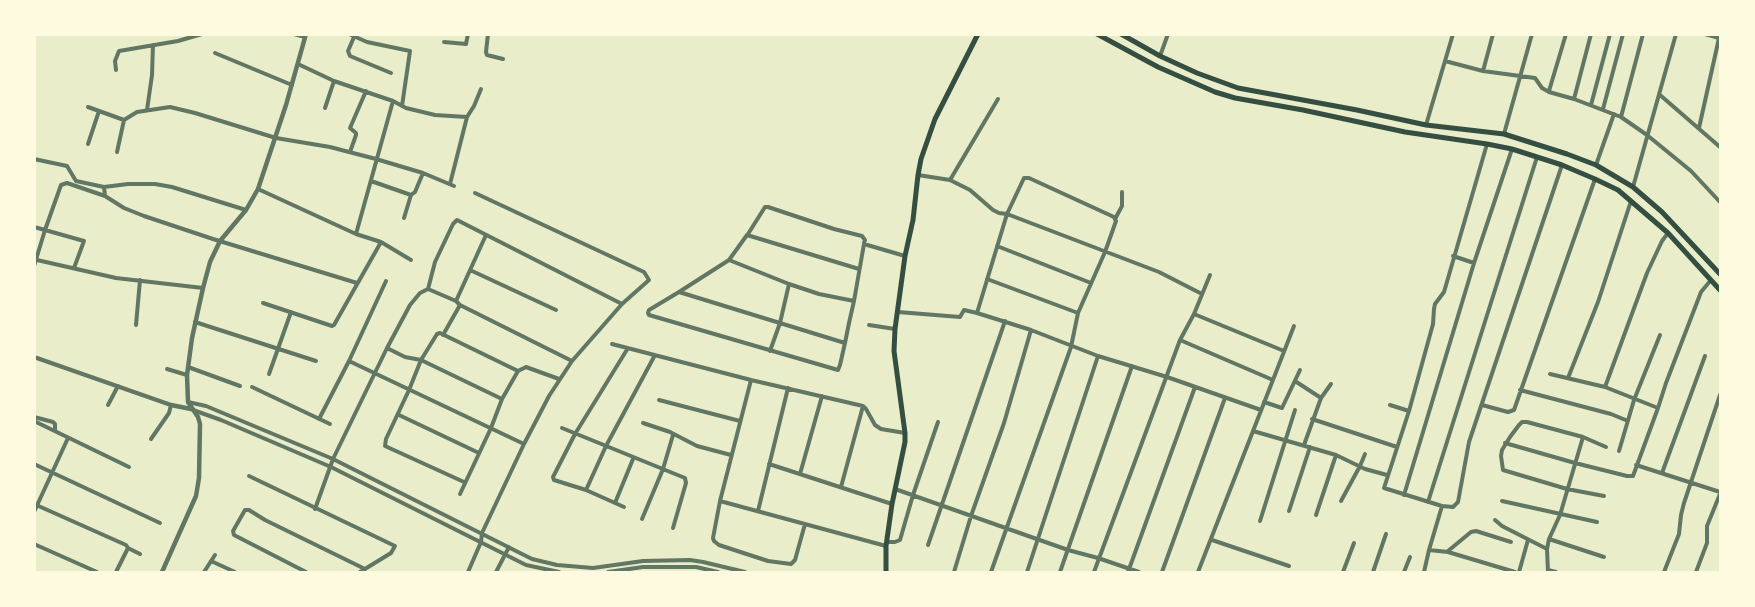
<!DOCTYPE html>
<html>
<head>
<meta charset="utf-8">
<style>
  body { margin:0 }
  #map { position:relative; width:1755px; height:607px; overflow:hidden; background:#e9edc9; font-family:Raleway,sans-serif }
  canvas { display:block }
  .frame { position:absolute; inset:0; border:36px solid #fefae0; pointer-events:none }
</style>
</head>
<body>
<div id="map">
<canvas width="1755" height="607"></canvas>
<div class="frame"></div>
</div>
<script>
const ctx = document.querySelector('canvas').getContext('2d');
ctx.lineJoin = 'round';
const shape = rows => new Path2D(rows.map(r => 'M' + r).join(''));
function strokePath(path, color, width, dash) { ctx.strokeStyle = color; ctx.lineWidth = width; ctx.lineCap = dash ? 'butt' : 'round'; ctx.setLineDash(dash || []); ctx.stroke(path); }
strokePath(shape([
  [294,34,305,37],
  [349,34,367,42,410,51,402,106],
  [488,34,486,52,487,55,503,59],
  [1705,34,1719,38],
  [354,37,348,51,350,56,391,73],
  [444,42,466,44,468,34],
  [215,53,292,85],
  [1160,56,1168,34],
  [1445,61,1483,71,1535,78,1542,88,1549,92,1574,99,1621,117,1647,135,1691,171,1720,202],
  [298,64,334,81,393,101,406,108,435,115,467,117,474,106,481,89],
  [116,70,115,61,119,51,178,41,202,34],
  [1483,71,1493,34],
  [1549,91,1566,34],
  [1660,95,1720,147],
  [1574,99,1591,34],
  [1591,105,1610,34],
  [88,107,124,120,137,112,170,107,195,113,276,138,330,147,376,159,423,173,454,186],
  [325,108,334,81],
  [1603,109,1623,34],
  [147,110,152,75,153,45],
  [1621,117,1643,34],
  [1426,125,1453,34],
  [1699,128,1719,38],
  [1504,134,1532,34],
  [88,144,99,111],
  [117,152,124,120],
  [350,152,356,135,356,133,350,128,366,91],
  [34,159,67,166,76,181,104,187,128,184,155,184,172,187,246,210],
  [1596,165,1614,114],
  [918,175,950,180,998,99],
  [950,180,970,190,993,210,999,213,1007,214,1159,272,1202,294],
  [371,181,411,195,415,192,423,173],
  [450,184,467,117],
  [104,187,105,196,124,208,144,216,213,239,357,283],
  [1633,187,1676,34],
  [258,189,356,234,381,242,411,260],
  [404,218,411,195],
  [34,227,45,230,34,266],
  [356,234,393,101],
  [748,234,765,207,768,207,834,229,862,236,865,240,864,243],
  [997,246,1091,283],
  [1453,256,1474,263],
  [37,260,116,278,203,288],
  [729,260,789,284,819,294,854,301],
  [74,268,84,241,45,230,61,185,67,183,105,196],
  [470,270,556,310],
  [987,279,1078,313],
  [428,289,435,262,453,224,457,220,622,304],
  [679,292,729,260,747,235,859,269],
  [456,301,486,235],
  [263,303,332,326,334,325,381,242],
  [898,312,960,317,964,310,977,313,1031,330,1098,356,1167,377,1261,410],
  [977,313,1007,214,1024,178,1029,178,1114,217,1115,219],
  [1194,314,1284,351],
  [195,322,316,361],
  [136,325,140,280],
  [869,325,895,329],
  [443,335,460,305],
  [1180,340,1273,380],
  [845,343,679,292,649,310,648,313,649,315,838,370,840,365,845,343,849,323,854,301,864,244,905,256],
  [612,344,751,380,863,406,866,409,875,425,881,429,905,433],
  [387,348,405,357,421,360,502,399],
  [770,351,780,323,789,284],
  [349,361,524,444],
  [188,367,240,386],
  [167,369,187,375],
  [269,374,291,312],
  [1550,374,1605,387,1658,408],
  [1568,378,1598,302,1631,201],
  [751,380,720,501,713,538,714,541,719,545,768,561,791,564,795,560,805,524],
  [1295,381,1321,398],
  [252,387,330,424],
  [1605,387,1647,273,1662,241,1668,233],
  [1520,390,1611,414,1628,421],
  [659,400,740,421],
  [188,402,206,406,333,459,532,559,557,565,593,568,643,561,690,560,703,562,745,572],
  [1264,402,1282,408,1300,370],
  [108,405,118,386],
  [1390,405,1409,411],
  [1482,405,1508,412,1514,410,1595,179],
  [193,410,221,420,331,467,526,565,559,572],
  [399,415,479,453],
  [34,417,53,422,55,424,55,430],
  [319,419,349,361,386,281],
  [1312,419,1397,447],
  [34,421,129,467],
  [643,423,670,432,697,446,731,455],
  [562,428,685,478,686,483,673,528],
  [1253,431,1336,455,1365,469,1387,475],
  [151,439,169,413,171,405],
  [1505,443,1575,463,1627,476,1633,476,1658,408,1666,383,1701,292,1711,280],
  [1304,445,1321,398,1331,384],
  [1619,451,1634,400,1660,335],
  [34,464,160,523],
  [769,464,892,504],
  [1636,465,1720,492],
  [1662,473,1705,356],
  [800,474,822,396],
  [249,476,395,546,391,553,360,572],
  [464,482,385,446,386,439,409,390,421,360,437,334,440,333,518,371],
  [841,487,863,406],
  [895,489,1068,550,1098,558,1139,572],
  [586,490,606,446,655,355],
  [460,494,491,428,502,399,518,371,526,367,559,379],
  [1404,495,1474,263,1512,149],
  [1604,496,1567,489,1503,470,1501,456,1502,450,1510,437,1519,425,1522,422,1527,422,1583,437,1606,447],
  [720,501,886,546],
  [1341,501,1360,466,1365,454],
  [1502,501,1597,522],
  [1428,502,1537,157],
  [615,503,633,459],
  [34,504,126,545,128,548,140,554],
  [1442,506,1453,507,1458,502,1469,442,1562,165],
  [624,507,586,490,554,480,553,477,575,434,628,348],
  [315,509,333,459,387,348,410,305,420,293,428,289,456,301,460,305,572,361],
  [758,511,788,388],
  [1289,511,1310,447],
  [34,512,68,438],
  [1316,515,1336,455],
  [642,519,663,469,673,435],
  [1495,520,1502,526,1547,549],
  [1260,521,1295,410],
  [1549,539,1604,557],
  [1212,540,1289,566],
  [887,542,895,542,900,540,913,495,938,422],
  [34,544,97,572],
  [928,545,1005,321],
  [1429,550,1448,552,1515,572],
  [1448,551,1471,532,1476,531,1511,542],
  [211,561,235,572],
  [1548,570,1556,572],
  [116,572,128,548],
  [204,572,215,555],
  [306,572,234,535,233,531,245,510,249,510,265,520,365,569],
  [468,572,481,542,482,533,524,444,549,396,572,361,622,304,649,280,644,272,475,193],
  [496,572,509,547],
  [608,572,643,567,696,567,718,572],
  [954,572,971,516,1004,423,1031,330],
  [991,572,1071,347,1078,313,1105,252,1116,221,1115,219,1122,206,1122,192],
  [1027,572,1098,356],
  [1060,572,1132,366],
  [1094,572,1180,340,1194,314,1210,275],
  [1128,572,1195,387],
  [1162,572,1225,398],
  [1198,572,1294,326],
  [1343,572,1354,543],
  [1373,572,1386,534],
  [1404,572,1410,557],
  [1424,572,1429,550,1442,506,1384,488,1409,411,1433,324,1434,309,1435,304,1444,292,1487,144],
  [1519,572,1528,540],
  [1548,572,1547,549,1549,539,1560,515,1583,437],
  [1664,572,1679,534,1681,515,1684,503,1720,395],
  [1696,572,1707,543,1707,526,1720,494]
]), '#617663', 4);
strokePath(shape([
  [34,357,171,405,191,409],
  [162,572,196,496,199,478,200,424,198,417,188,402,187,375,192,338,203,288,210,262,220,241,246,210,258,189,286,105,306,34]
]), '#617663', 4.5);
strokePath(shape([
  [1097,34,1158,67,1215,92,1235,98,1303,110,1405,132,1487,144,1512,149,1562,165,1595,179,1618,190,1668,233,1720,290],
  [1121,34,1160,56,1197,73,1238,88,1357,110,1426,125,1504,134,1567,154,1596,165,1633,187,1662,212,1720,274],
  [886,572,886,546,892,504,905,442,905,433,894,351,895,329,905,256,913,220,918,175,921,159,935,119,978,34]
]), '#344e41', 5);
</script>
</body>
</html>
